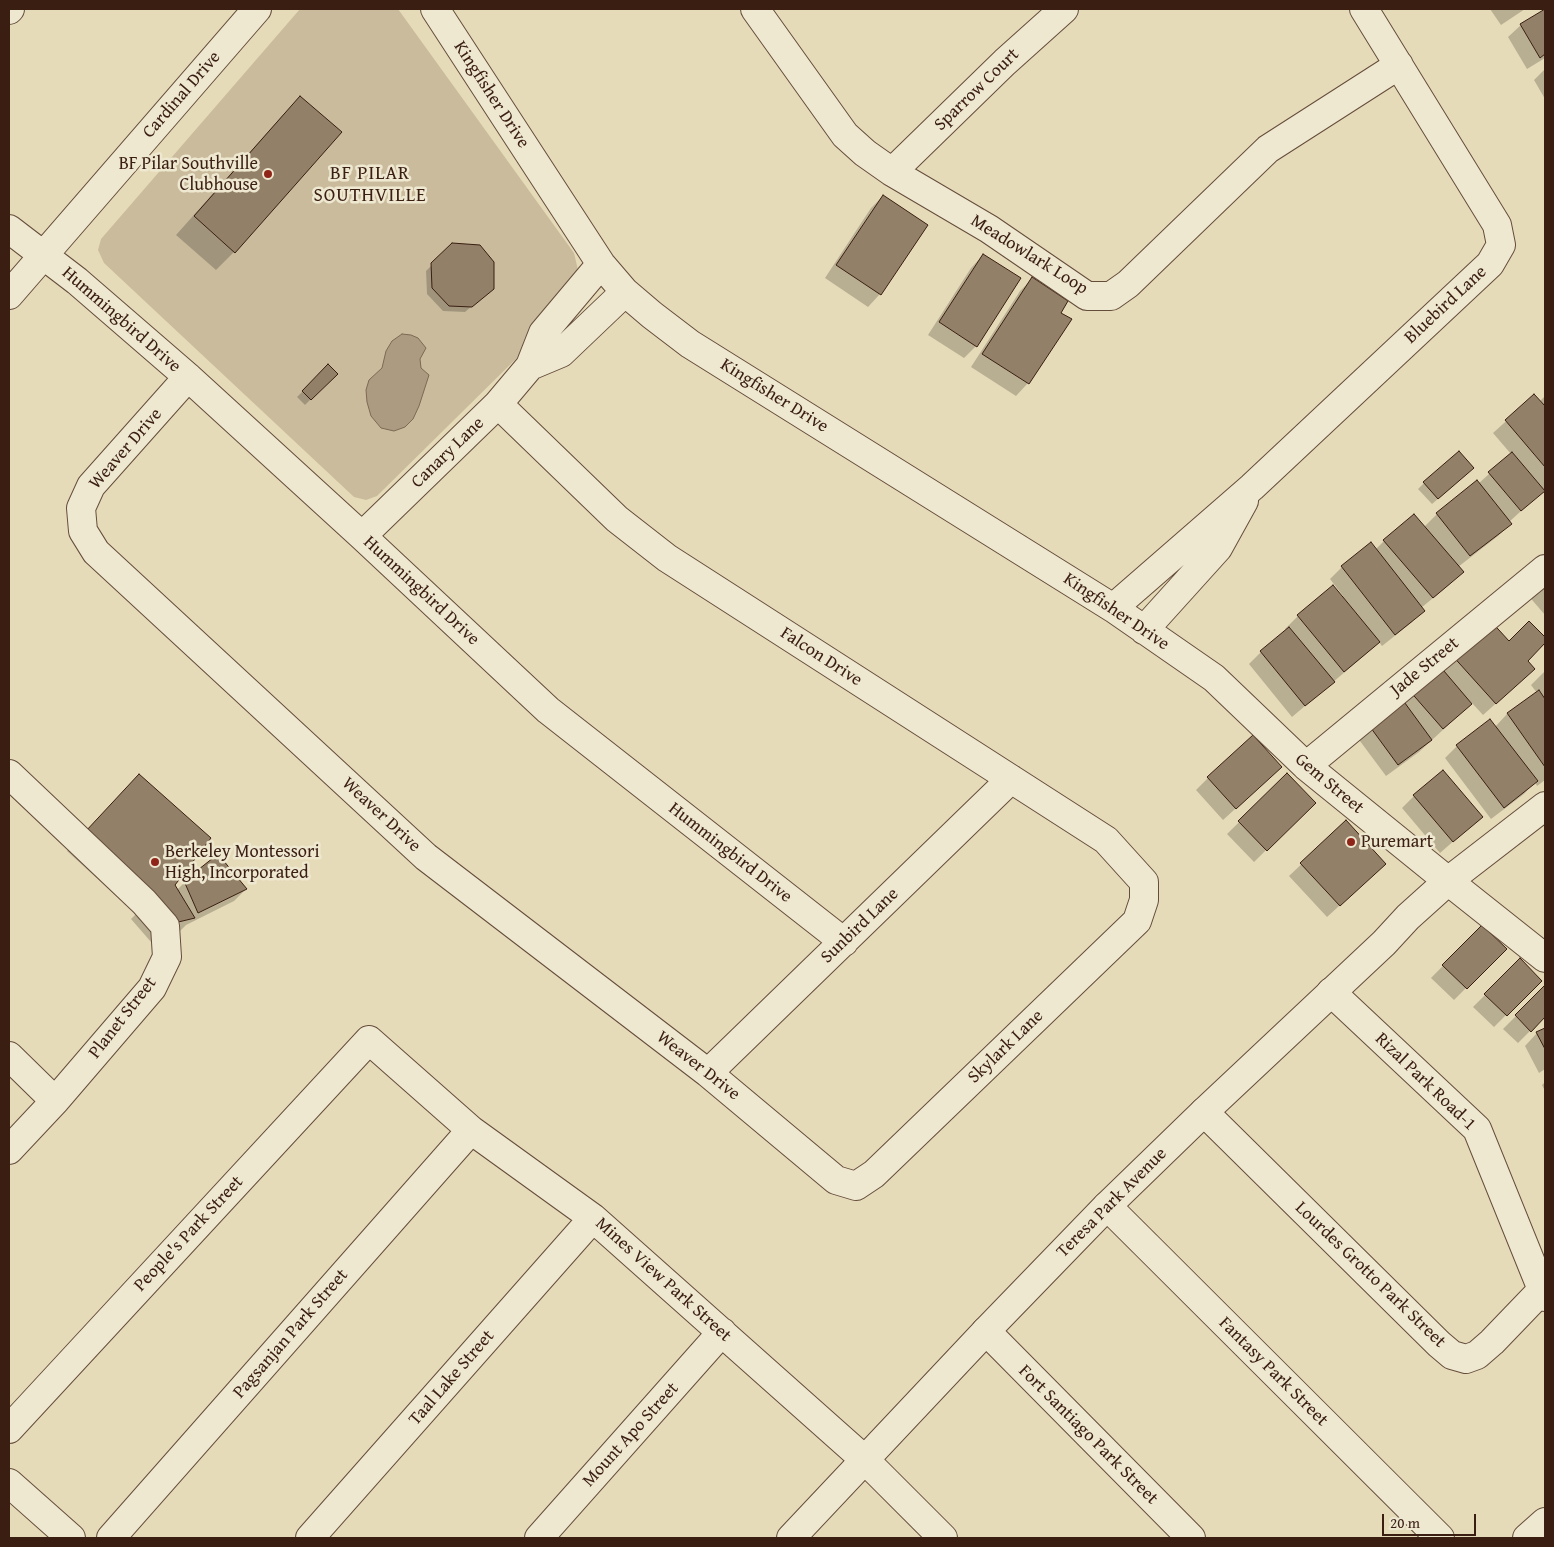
<!DOCTYPE html>
<html>
<head>
<meta charset="utf-8">
<style>
  body { margin:0 }
  #map { position:relative; width:1554px; height:1547px; overflow:hidden; background:#e6dbb8; font-family:"Gentium Book Plus",serif }
  canvas { display:block }
  .frame { position:absolute; inset:0; border:10px solid #3a1e12; pointer-events:none }
  .scale { position:absolute; left:1382px; top:1514px; width:94px; height:22px; box-sizing:border-box; border:2px solid #3a1e12; border-top:0; padding-left:6px; font-size:15px; line-height:18px; white-space:nowrap; color:#3a1e12; -webkit-text-stroke:4px #efe8d1; paint-order:stroke }
</style>
</head>
<body>
<div id="map">
<canvas width="1554" height="1547"></canvas>
<div class="frame"></div>
<div class="scale">20 m</div>
</div>
<script>
const ctx = document.querySelector('canvas').getContext('2d');
ctx.lineJoin = 'round';
function paint(path, color) { ctx.fillStyle = color; ctx.fill(path, 'evenodd'); }
const shape = rows => new Path2D(rows.map(r => 'M' + r).join(''));
function strokePath(path, color, width, dash) { ctx.strokeStyle = color; ctx.lineWidth = width; ctx.lineCap = dash ? 'butt' : 'round'; ctx.setLineDash(dash || []); ctx.stroke(path); }
function write(font, color, halo, rows, align = 'center') {
  ctx.font = font + ' "Gentium Book Plus",serif'; ctx.lineWidth = 5; ctx.setLineDash([]); ctx.textBaseline = 'middle'; ctx.strokeStyle = halo; ctx.fillStyle = color; for (const [text, x, y, turn = 0] of rows) {
    ctx.save(); ctx.translate(x, y); ctx.rotate((+turn || 0) * Math.PI / 180); ctx.textAlign = isNaN(turn) ? turn : align; if (halo) ctx.strokeText(text, 0, 0); ctx.fillText(text, 0, 0); ctx.restore();
  }
}
paint(shape([
  [300,9,398,9,574,253,578,270,577,279,529,346,377,496,366,500,354,497,104,263,98,250,101,239]
]), '#c9bb9c');
const water = shape([
  [402,334,411,335,418,338,426,348,420,359,421,368,429,375,419,406,413,419,405,427,394,431,381,428,371,416,367,402,366,390,369,380,382,368,386,351,392,341,402,334]
]);
paint(water, '#ac9b80');
strokePath(water, '#7e6954', 1);
paint(shape([
  [1490,9,1525,9,1501,25],
  [1545,11,1545,58,1527,69,1508,37,1521,25],
  [1545,69,1545,99,1534,80],
  [300,97,234,252,216,270,176,235,282,116],
  [883,196,926,225,880,294,868,307,825,278,871,208],
  [453,244,486,294,465,312,443,311,427,294,426,271],
  [983,255,976,346,964,358,928,335,971,268],
  [1032,279,1028,383,1016,396,971,367,1020,291],
  [328,366,336,374,305,405,297,397],
  [1534,396,1539,402,1545,396,1545,493,1543,491,1509,522,1510,524,1498,536,1458,567,1450,584,1421,608,1423,610,1411,623,1382,646,1379,642,1366,654,1292,717,1249,664,1261,652,1287,630,1285,629,1298,616,1332,587,1341,598,1343,596,1330,579,1342,567,1375,550,1384,541,1424,527,1437,514,1478,484,1511,454,1493,433],
  [1467,474,1432,504,1418,489,1424,483],
  [1545,576,1545,615,1527,594],
  [1529,622,1545,638,1545,641,1526,661,1521,681,1483,715,1472,703,1419,752,1386,776,1357,737,1451,654,1509,642],
  [1545,671,1545,780,1537,786,1535,782,1524,794,1491,819,1445,758,1457,746,1495,727,1507,714,1537,693,1531,685],
  [1287,775,1314,803,1254,862,1227,834],
  [1208,778,1268,779,1223,820,1196,790],
  [121,794,177,890,185,882,246,889,234,901,186,925,175,936,151,942,131,919,136,914,67,851],
  [1414,796,1481,817,1440,853,1402,808],
  [1346,822,1372,876,1327,917,1289,876],
  [1482,926,1505,949,1454,1000,1431,978],
  [1520,960,1540,981,1494,1027,1473,1007],
  [1545,987,1545,1016,1518,1043,1503,1029],
  [1545,1029,1545,1069,1539,1073,1525,1046,1537,1033],
  [1545,1082,1545,1091,1542,1085]
]), '#0003');
const building = shape([
  [1545,9,1545,54,1540,58,1520,24,1545,9],
  [300,96,342,132,235,253,194,216,300,96],
  [883,195,928,225,881,295,836,265,883,195],
  [452,243,480,245,494,262,494,289,472,307,449,306,432,288,431,263,452,243],
  [983,254,1021,278,977,347,939,322,983,254],
  [1032,277,1068,301,1061,313,1072,319,1029,384,982,354,1032,277],
  [328,364,338,374,311,400,302,391,328,364],
  [1534,394,1545,406,1545,467,1505,420,1534,394],
  [1459,451,1474,468,1438,499,1423,482,1459,451],
  [1512,452,1545,491,1521,511,1488,472,1512,452],
  [1477,480,1512,524,1470,556,1436,513,1477,480],
  [1414,514,1464,572,1433,598,1383,540,1414,514],
  [1371,542,1425,611,1395,635,1341,566,1371,542],
  [1333,585,1380,642,1344,672,1297,615,1333,585],
  [1488,618,1509,641,1529,621,1545,637,1545,643,1528,661,1535,669,1496,704,1450,653,1488,618],
  [1289,627,1335,682,1305,706,1260,651,1289,627],
  [1438,664,1472,704,1443,729,1408,689,1438,664],
  [1539,690,1545,699,1545,767,1507,713,1539,690],
  [1402,699,1432,740,1398,765,1368,724,1402,699],
  [1490,719,1538,781,1504,808,1456,745,1490,719],
  [1253,735,1282,767,1236,809,1207,777,1253,735],
  [1443,770,1483,817,1453,842,1413,795,1443,770],
  [1287,773,1316,803,1267,851,1238,821,1287,773],
  [139,774,211,838,175,885,195,918,170,924,85,832,139,774],
  [1346,820,1386,864,1340,906,1300,863,1346,820],
  [218,854,247,889,198,913,184,881,218,854],
  [1482,925,1507,949,1467,989,1442,965,1482,925],
  [1520,958,1542,981,1507,1016,1484,994,1520,958],
  [1545,985,1545,1017,1531,1032,1515,1015,1545,985],
  [1545,1028,1545,1049,1536,1032,1545,1028]
]);
paint(building, '#938068');
strokePath(building, '#3a1e12', 1);
const minor = shape([
  [435,9,601,264,625,292,652,315,690,344,1113,608,1214,678,1306,766,1448,881],
  [755,9,845,135,865,153,892,172,989,229,1087,296,1111,296,1128,284,1268,149,1399,65],
  [9,10,10,9],
  [892,172,1005,62,1064,9],
  [9,229,77,281,188,377,362,536,548,710,844,942],
  [9,295,257,9],
  [530,366,561,353,625,292],
  [188,377,91,486,81,508,83,531,96,552,426,857,708,1073,836,1180,856,1186,874,1174,1137,921,1144,900,1144,882,1106,840,667,558,617,519,498,404],
  [362,536,498,404,530,366,543,333,601,264],
  [1113,608,1252,487,1490,264,1501,245,1497,225,1364,9],
  [1144,630,1218,548,1244,501],
  [1306,766,1545,569],
  [9,774,144,902,165,926,167,957,152,988,55,1101,9,1150],
  [1331,992,1477,1129,1545,1297],
  [9,1056,55,1101],
  [708,1073,1011,779],
  [1204,1112,1439,1344,1452,1355,1466,1359,1477,1355,1492,1342,1542,1290],
  [1107,1206,1440,1538],
  [986,1331,1191,1538],
  [9,1429,369,1040,471,1130,593,1218,865,1460,943,1538],
  [9,1483,71,1538],
  [111,1538,471,1130],
  [310,1538,593,1218],
  [539,1538,722,1332],
  [1527,1538,1545,1522]
]);
const tertiary = shape([
  [1448,881,1545,958],
  [791,1538,986,1331,1107,1206,1204,1112,1384,943,1408,917,1448,881,1545,806]
]);
strokePath(minor, '#654d3c', 30);
strokePath(tertiary, '#654d3c', 30);
strokePath(minor, '#efe8d1', 28);
strokePath(tertiary, '#efe8d1', 28);
for (const [x, y, r, color] of [
  [268,174,5,"#8f2418"],
  [1351,842,5,"#8f2418"],
  [155,862,5,"#8f2418"]
]) { const dot = new Path2D(); dot.arc(x, y, r, 0, 2 * Math.PI); ctx.fillStyle = color; ctx.fill(dot); strokePath(dot, '#efe8d1', 2); }
write('18px', '#3a1e12', '#efe8d1', [
  ["Sparrow Court",977,90,-44],
  ["Cardinal Drive",182,95,-49],
  ["Kingfisher Drive",491,95,57],
  ["Meadowlark Loop",1029,255,32],
  ["Bluebird Lane",1446,305,-43],
  ["Hummingbird Drive",121,320,41],
  ["Kingfisher Drive",774,396,32],
  ["Weaver Drive",126,449,-49],
  ["Canary Lane",448,453,-44],
  ["Hummingbird Drive",421,591,43],
  ["Kingfisher Drive",1116,612,34],
  ["Falcon Drive",821,657,33],
  ["Jade Street",1425,667,-39],
  ["Gem Street",1329,784,40],
  ["Weaver Drive",381,815,43],
  ["Hummingbird Drive",730,853,38],
  ["Sunbird Lane",860,926,-44],
  ["Planet Street",123,1018,-52],
  ["Skylark Lane",1006,1047,-44],
  ["Weaver Drive",698,1066,38],
  ["Rizal Park Road-1",1425,1082,44],
  ["Teresa Park Avenue",1112,1203,-45],
  ["People's Park Street",189,1234,-47],
  ["Lourdes Grotto Park Street",1370,1275,44],
  ["Mines View Park Street",663,1280,42],
  ["Pagsanjan Park Street",291,1334,-49],
  ["Fantasy Park Street",1273,1372,45],
  ["Taal Lake Street",452,1378,-49],
  ["Mount Apo Street",631,1435,-48],
  ["Fort Santiago Park Street",1088,1435,45]
]);
write('18px', '#3a1e12', '#efe8d1', [
  ["BF Pilar Southville",258,164,"right"],
  ["Clubhouse",258,185,"right"],
  ["Puremart",1361,842],
  ["Berkeley Montessori",165,852],
  ["High, Incorporated",165,873]
], 'left');
ctx.letterSpacing = '1px';
write('19px', '#3a1e12', '#efe8d1', [
  ["BF PILAR",370,174],
  ["SOUTHVILLE",370,196]
]);
ctx.letterSpacing = '0px';
</script>
</body>
</html>
